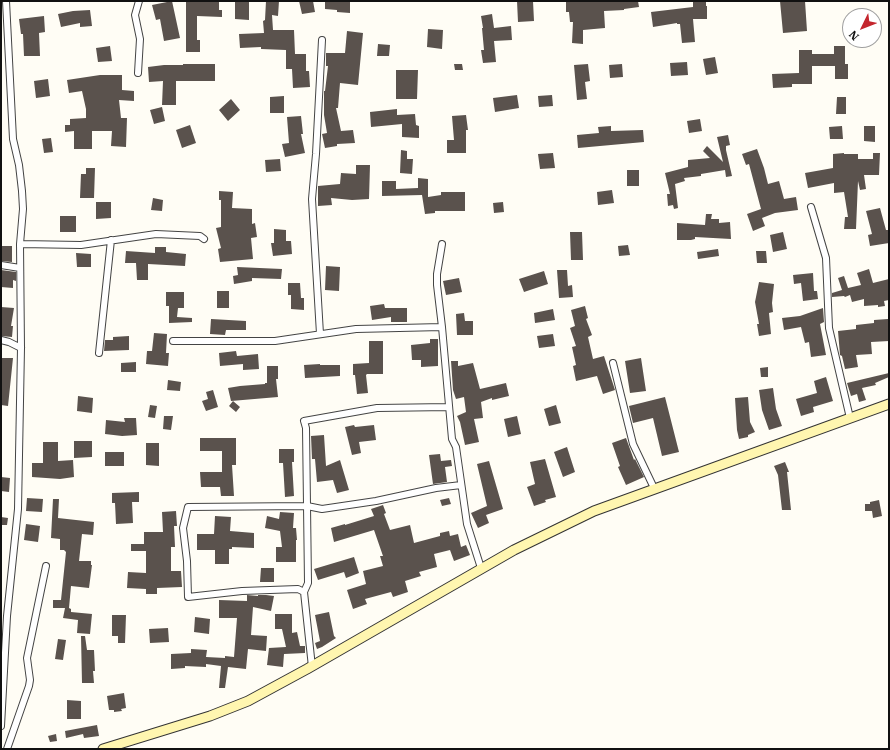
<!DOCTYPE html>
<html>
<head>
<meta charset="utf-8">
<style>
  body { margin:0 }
  #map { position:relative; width:890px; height:750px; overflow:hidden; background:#fffdf5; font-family:"IBM Plex Serif",serif }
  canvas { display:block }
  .frame { position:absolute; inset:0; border:2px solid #111; pointer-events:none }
  .north { position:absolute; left:842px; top:8px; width:40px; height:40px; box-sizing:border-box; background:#fff; border:1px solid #a0a0a0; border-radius:50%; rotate:227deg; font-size:11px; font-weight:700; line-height:16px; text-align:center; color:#111 }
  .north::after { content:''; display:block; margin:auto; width:14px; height:18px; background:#c4262e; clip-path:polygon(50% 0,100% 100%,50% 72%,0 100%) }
</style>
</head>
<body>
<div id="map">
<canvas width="890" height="750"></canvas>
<div class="frame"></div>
<div class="north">N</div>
</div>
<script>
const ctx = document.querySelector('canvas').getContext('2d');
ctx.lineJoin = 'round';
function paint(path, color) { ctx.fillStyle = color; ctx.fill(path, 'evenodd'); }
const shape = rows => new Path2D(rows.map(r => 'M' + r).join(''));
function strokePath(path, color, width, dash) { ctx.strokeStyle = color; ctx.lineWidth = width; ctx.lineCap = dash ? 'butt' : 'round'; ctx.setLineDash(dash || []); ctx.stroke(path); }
paint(shape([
  [172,1,180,38,164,41,160,19,156,20,152,5],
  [186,1,219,1,219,10,222,10,222,17,197,16,197,40,200,40,200,52,186,52],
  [235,1,249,1,249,20,235,19],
  [266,1,279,1,278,16,272,15,273,30,294,30,295,54,306,54,306,71,309,71,310,87,293,88,292,69,286,69,286,50,261,49,261,47,240,48,239,34,264,33,263,21,265,20],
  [299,1,313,1,315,12,302,14],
  [325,1,350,1,350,13,337,12,337,10,325,9],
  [517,1,533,1,534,21,518,22],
  [566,1,638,1,639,7,624,9,624,10,604,11,605,28,583,30,583,44,572,43,573,22,570,22,569,12,566,12],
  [693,1,706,1,706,6,707,6,707,19,693,19,695,42,682,43,680,24,677,24,677,23,653,27,651,12,693,7],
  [780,1,805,1,807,31,783,33],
  [90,10,92,26,80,27,80,23,61,27,58,14,73,11],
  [492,14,494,28,511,26,512,40,494,41,496,62,483,63,481,50,484,50,482,28,483,28,481,16],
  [44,16,45,32,39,33,40,56,24,56,23,34,21,34,19,19],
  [428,29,443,30,442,49,427,47],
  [347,31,363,33,358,85,340,83,338,108,336,108,341,131,353,130,355,143,337,144,337,146,325,148,322,134,327,133,324,115,324,91,325,91,328,66,326,66,326,53,345,53],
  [378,44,390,45,389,56,377,56],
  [110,46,112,61,98,62,96,48],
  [834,46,845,46,845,64,848,64,848,79,835,79,835,66,812,66,812,84,792,84,792,87,773,88,772,74,799,73,799,50,812,50,812,54,834,54],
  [715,57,718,73,706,75,703,59],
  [687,62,688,75,671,76,670,63],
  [183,64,215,64,215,81,176,81,176,105,162,105,163,81,149,82,148,67,164,65,183,65],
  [454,64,462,64,463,70,455,70],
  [588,64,590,81,585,82,587,99,577,100,574,65],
  [622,64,623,77,610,78,609,65],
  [396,70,418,70,417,99,396,99],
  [100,75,122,75,122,90,134,91,134,101,119,100,121,118,127,118,126,147,111,146,112,131,92,131,92,149,74,149,74,131,65,132,65,125,70,125,70,119,86,118,86,109,82,91,69,93,67,80],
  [48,79,50,96,36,98,34,81],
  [517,95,519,108,495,112,493,98],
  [552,95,553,106,539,107,538,96],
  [284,96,284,113,270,113,270,97],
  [837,97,846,97,846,114,836,114],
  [231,99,240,110,228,121,219,110],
  [162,107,165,121,154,124,150,110],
  [397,109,397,115,415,114,416,125,419,126,419,138,402,137,402,124,371,127,370,112],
  [466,115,468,130,466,130,466,153,447,153,447,140,454,140,452,116],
  [301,116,303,134,301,134,305,153,285,157,282,144,289,143,287,117],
  [700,119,702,131,689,133,687,121],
  [190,125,196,143,182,148,176,130],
  [611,126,611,131,643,130,644,142,578,148,577,135,599,133,598,127],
  [842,126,843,139,830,139,829,127],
  [864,126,875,126,875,142,864,141],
  [728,135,730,145,726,146,726,150,732,176,726,177,725,170,701,174,701,176,684,178,685,181,675,184,678,208,674,209,673,205,668,206,667,194,670,194,665,173,688,167,688,160,710,158,703,151,707,146,723,162,717,137],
  [51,138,53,152,44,153,42,139],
  [757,149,764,168,768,184,779,181,784,199,796,197,798,210,775,213,762,218,765,226,753,231,747,214,761,209,749,164,746,165,742,154],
  [401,150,407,151,407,159,413,159,412,174,400,173],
  [553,153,555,168,540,169,538,154],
  [844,153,844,154,858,154,858,159,873,159,873,153,880,153,879,175,864,175,866,189,860,190,858,181,856,229,844,229,845,217,848,217,844,192,834,193,834,183,808,188,805,173,833,168,833,154],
  [280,159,281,171,266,172,265,160],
  [356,165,370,165,369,199,352,200,331,198,332,205,318,206,318,186,340,184,341,173,356,174],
  [86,168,95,168,94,198,80,198,81,174,86,174],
  [627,170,639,170,639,186,627,186],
  [418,178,428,179,428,197,441,195,441,192,465,192,465,211,435,211,435,213,425,214,422,195,382,196,382,181,396,181,396,189,418,188],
  [612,190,614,203,598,205,597,192],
  [219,191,233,192,232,208,252,209,252,224,255,223,257,237,251,238,253,259,220,262,218,249,221,248,216,228,221,227,221,200,219,200],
  [153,198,163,200,162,211,151,210],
  [96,202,111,202,111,218,96,219],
  [503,202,504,212,494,213,493,203],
  [880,208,886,230,889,230,889,243,870,246,868,235,872,234,866,211],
  [706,214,712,214,711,219,719,219,719,223,730,222,731,239,695,237,695,239,691,240,677,240,677,223,705,225],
  [60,216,76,216,76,232,60,232],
  [274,229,286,230,286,241,291,241,292,254,273,256,271,243,274,243],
  [570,232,582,232,583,260,571,260],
  [783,232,787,249,773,252,770,235],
  [628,245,630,255,619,256,618,246],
  [1,246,12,246,12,262,1,261],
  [155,247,166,247,166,252,186,254,185,266,148,264,148,280,137,280,136,263,125,263,126,251,155,253],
  [718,249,719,256,698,259,697,252],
  [756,251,766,251,767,263,757,263],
  [76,253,91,254,91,267,77,267],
  [326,266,340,267,339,291,325,290],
  [237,267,282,269,281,279,252,278,252,281,234,284,233,276,238,275],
  [869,269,873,283,889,279,889,300,884,301,885,306,878,307,878,305,864,306,864,299,852,302,850,295,845,297,844,296,832,297,832,293,842,290,838,278,844,276,848,288,861,285,857,273],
  [1,270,16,272,16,281,13,280,13,288,1,287],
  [557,270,567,270,568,286,572,285,573,297,559,298],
  [544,271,548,284,524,292,519,279],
  [813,273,814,291,817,291,818,299,803,301,801,283,794,284,793,275],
  [459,278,462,292,446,295,443,281],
  [759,282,774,284,772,303,773,312,769,313,771,334,759,336,757,324,759,324,755,302],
  [288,283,300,283,301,298,304,298,304,310,291,309,291,295,288,295],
  [217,291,229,291,229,308,217,308],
  [166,292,184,292,184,308,178,308,177,317,192,318,192,322,169,323,169,306,166,306],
  [384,304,385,308,407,308,407,322,391,322,391,317,372,320,370,306],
  [585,306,588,318,586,319,592,335,588,337,593,359,604,356,615,390,603,394,597,376,576,381,573,366,576,365,572,347,576,346,570,328,575,326,571,310],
  [1,307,14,308,11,326,13,326,12,337,1,336],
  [823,308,824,322,820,324,826,355,811,357,809,342,805,343,801,327,784,330,782,318,800,316],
  [553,309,555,320,535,323,534,313],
  [464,313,465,321,473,321,473,335,457,335,456,314],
  [211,319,246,321,246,330,226,330,225,335,210,334],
  [888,319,889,341,871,342,872,354,856,355,858,367,845,369,842,356,840,355,838,331,856,329,856,325,874,323,874,320],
  [154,333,167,334,166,353,169,353,168,366,146,364,147,351,152,351],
  [553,334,555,346,539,348,537,336],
  [129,336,129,350,104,351,105,340,113,340,113,337],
  [430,339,438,339,438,366,421,367,421,360,412,360,411,345,430,343],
  [369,341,383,341,383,374,367,374,366,375,368,393,357,394,355,375,353,375,353,364,369,363],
  [236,351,237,356,258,354,259,369,243,370,243,364,220,366,219,353],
  [1,358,13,358,8,406,1,405],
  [641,358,646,391,630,393,625,361],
  [451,361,458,361,458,366,473,363,480,389,506,383,509,396,492,400,492,398,481,402,483,418,474,419,479,442,465,445,460,422,457,416,466,412,464,397,456,399,453,390],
  [136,362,136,372,121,372,121,363],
  [320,364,320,365,340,365,340,376,305,378,304,365],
  [267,366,278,366,278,379,276,379,278,397,231,401,228,388,240,386,265,384,265,383,267,383],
  [768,367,768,377,761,377,760,368],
  [889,373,889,377,875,383,876,385,862,388,866,400,859,402,857,394,851,396,847,383],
  [826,377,833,401,813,407,814,412,801,416,796,399,817,393,814,381],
  [168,380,181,382,180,391,167,390],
  [773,388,776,409,782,426,769,430,762,410,759,390],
  [213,390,218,407,206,411,202,401,208,399,206,392],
  [78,396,93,398,92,413,77,411],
  [665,397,679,452,662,456,653,418,633,423,629,406],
  [748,397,750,422,755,432,748,435,748,437,739,439,737,430,735,398],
  [233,401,240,407,236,412,229,406],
  [150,405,157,406,155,418,148,417],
  [556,405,561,423,549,426,544,409],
  [164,416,173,416,171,430,163,429],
  [517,416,521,434,508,437,504,419],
  [124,418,136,418,137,435,122,436,105,434,106,420,125,422],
  [354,425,355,427,374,425,376,440,359,442,361,453,352,455,345,427],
  [324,435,326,466,340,460,349,490,337,493,333,480,317,482,315,459,312,459,311,436],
  [200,438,236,438,236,465,232,465,234,496,221,496,220,487,201,487,200,472,222,472,222,451,200,451],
  [626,438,634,460,635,459,644,477,626,485,618,467,620,466,612,443],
  [74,441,92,441,92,457,74,458],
  [43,442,58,442,58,461,73,460,74,477,60,479,32,477,32,463,43,463],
  [146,443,159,443,159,466,146,465],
  [567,447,575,472,563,477,554,452],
  [279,449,294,449,294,462,292,462,294,496,285,497,283,463,279,463],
  [105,452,124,452,124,466,105,466],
  [440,454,441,461,451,460,452,466,445,467,447,482,433,484,429,455],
  [545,459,556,497,545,500,546,502,534,506,527,487,535,484,530,462],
  [489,461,503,509,486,515,489,523,478,528,471,513,487,506,477,464],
  [785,462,789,472,787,472,791,510,782,510,778,475,774,466],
  [1,477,10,478,9,492,1,491],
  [139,492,139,502,132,502,133,523,116,524,115,503,112,503,112,493],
  [27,498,43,499,42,512,26,511],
  [449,498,451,504,442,506,440,500],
  [53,499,59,499,58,518,94,522,93,535,82,534,79,561,91,561,91,565,92,565,89,588,71,586,69,608,71,609,71,612,92,614,90,634,77,633,78,620,63,618,65,608,53,608,53,600,61,600,66,552,64,550,60,550,60,539,51,538],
  [879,500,882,516,873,518,872,511,865,511,865,504,870,504,870,502],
  [383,505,386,513,384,514,390,530,410,525,414,543,440,536,440,533,449,531,450,536,458,534,461,547,466,545,470,555,454,561,450,550,434,554,437,567,419,572,421,576,405,581,408,592,393,597,391,592,365,599,367,604,353,609,347,590,366,584,363,571,383,566,380,556,383,556,374,530,334,542,331,528,345,524,345,525,374,516,371,509],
  [176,511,177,526,174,526,175,547,171,547,171,571,181,571,182,587,157,588,157,594,146,594,146,589,127,588,128,572,146,573,146,551,131,551,131,544,144,544,144,532,163,532,162,512],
  [280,512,294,513,293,528,296,528,297,540,296,540,296,562,276,562,276,547,282,547,280,531,265,528,267,516,279,519],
  [215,516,231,517,230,531,254,533,254,548,232,547,232,549,229,549,229,564,215,564,215,550,197,550,197,534,214,534],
  [1,517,8,518,7,525,1,525],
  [26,524,40,526,38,542,24,540],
  [354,557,359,573,346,578,344,572,318,580,314,569],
  [261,568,274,568,274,582,260,582],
  [247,595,258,596,258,595,266,595,274,596,271,611,253,607,251,635,267,636,266,651,248,649,246,669,228,667,225,688,219,688,221,666,206,664,206,667,185,666,185,668,171,669,171,654,191,653,191,649,207,650,206,657,225,658,225,656,234,657,237,618,219,618,219,600,247,601],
  [329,612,334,636,336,638,322,647,317,649,315,643,320,641,315,615],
  [275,614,292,614,292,633,297,632,300,646,305,646,305,653,284,654,283,667,267,665,269,648,286,647,282,629,275,629],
  [112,615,126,615,125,643,118,643,118,636,112,636],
  [195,617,210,619,209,634,194,632],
  [168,628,169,642,150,643,149,629],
  [81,636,85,636,87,650,94,650,95,671,93,671,94,683,82,683],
  [58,639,66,640,63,660,55,659],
  [124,693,126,708,121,709,122,711,114,712,114,710,109,710,107,696],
  [67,700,81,701,81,719,67,719],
  [97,725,99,736,84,738,83,734,66,738,65,731],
  [56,734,57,741,50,742,48,736]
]), '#5a524d');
const street = shape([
  [6,1,13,139,19,165,22,191,23,209,20,244],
  [138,73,140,39,135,15,139,1],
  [811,207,826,258,829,328,850,418],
  [442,244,437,274,437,285,442,327,452,439,456,447,467,524,481,568],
  [1,265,20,268],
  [320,334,312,199,316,154,322,40],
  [1,340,9,342,21,348],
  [173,341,275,341,356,329,442,327],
  [99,353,111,240],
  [613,363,633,444,654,488],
  [304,592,308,583,306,428,304,421,377,408,449,407],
  [312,667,304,592,298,589,242,591,188,597,187,561,183,528,188,507,307,506,322,509,376,501,436,488,461,485],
  [1,726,7,616,18,509,21,348,20,244,81,245,156,234,200,236,204,239],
  [7,749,29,686,30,680,27,658,46,566]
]);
const secondary = shape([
  [103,749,210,716,248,701,307,669,514,550,594,511,889,404]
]);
strokePath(street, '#444', 8);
strokePath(secondary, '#333', 11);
strokePath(street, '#fff', 6);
strokePath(secondary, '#fff6b0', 9);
</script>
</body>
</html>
